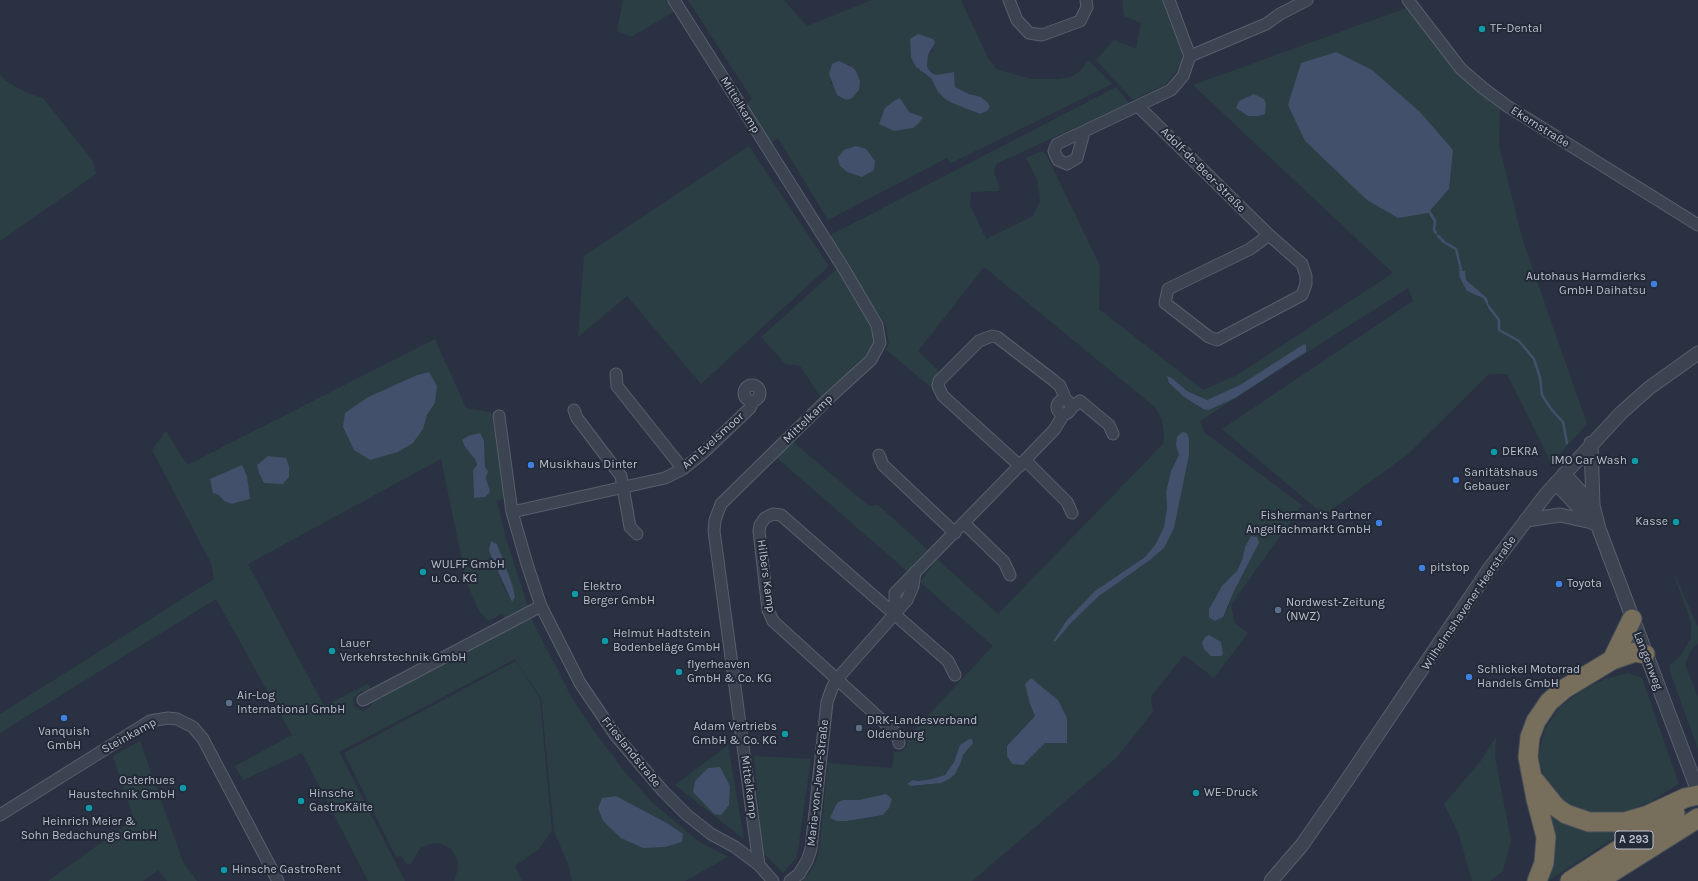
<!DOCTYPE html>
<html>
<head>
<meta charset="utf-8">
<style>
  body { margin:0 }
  canvas { display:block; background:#293142 }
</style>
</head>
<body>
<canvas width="1698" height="881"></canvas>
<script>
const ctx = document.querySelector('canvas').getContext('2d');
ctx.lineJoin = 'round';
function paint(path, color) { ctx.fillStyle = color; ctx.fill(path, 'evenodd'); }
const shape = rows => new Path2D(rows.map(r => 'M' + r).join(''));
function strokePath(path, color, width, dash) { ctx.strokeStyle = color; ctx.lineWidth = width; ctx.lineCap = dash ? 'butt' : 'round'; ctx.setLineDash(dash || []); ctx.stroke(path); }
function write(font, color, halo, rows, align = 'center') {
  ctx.font = font + ' Karla,sans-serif'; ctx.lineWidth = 4; ctx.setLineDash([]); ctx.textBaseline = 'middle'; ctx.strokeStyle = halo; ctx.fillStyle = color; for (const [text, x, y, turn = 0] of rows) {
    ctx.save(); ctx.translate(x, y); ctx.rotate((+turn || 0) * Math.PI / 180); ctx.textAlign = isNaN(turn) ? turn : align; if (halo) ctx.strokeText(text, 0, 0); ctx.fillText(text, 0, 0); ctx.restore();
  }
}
paint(shape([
  [623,0,669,0,675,11,631,37,617,31],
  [688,0,784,0,807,26,872,0,961,0,987,56,996,69,1031,79,1058,79,1071,77,1080,71,1088,60,1112,84,951,163,947,158,828,220,778,138,770,143,746,104,752,99],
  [933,39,933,50,928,55,927,67,936,75,954,72,955,87,969,94,981,97,988,103,990,107,987,111,979,114,944,98,938,92,931,78,921,70],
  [849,64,856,71,860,81,831,84,830,68],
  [909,112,917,114,913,128,894,131],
  [1122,0,1163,0,1186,58,1166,84,1133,100,1096,60,1114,40,1136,49,1141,23,1124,16],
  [1409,7,1481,92,1500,110,1499,145,1522,238,1587,424,1551,463,1507,374,1489,374,1407,455,1324,515,1222,429,1413,301,1408,288,1200,421,1204,432,1302,505,1231,605,1235,623,1248,633,1214,678,1184,655,1151,697,1153,712,1116,758,972,881,801,881,810,872,817,859,820,843,828,763,892,768,894,751,900,752,906,748,908,742,907,738,993,646,920,582,937,559,998,614,1163,444,1164,435,1162,420,1156,408,984,267,918,351,941,373,931,387,886,350,889,343,886,326,829,236,1116,87,1129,103,996,164,994,173,1000,188,998,191,971,192,970,205,986,239,1033,216,1040,201,1039,191,1037,180,1026,158,1042,151,1046,154,1100,266,1099,309,1203,390,1237,375,1393,273,1193,85],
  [1372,70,1449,189,1428,213],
  [1247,99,1248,116,1236,108,1239,101],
  [1459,271,1465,271,1466,280,1487,298,1489,308,1483,298,1471,291],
  [1304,344,1306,352,1289,364,1235,398,1202,409,1184,397,1169,383,1172,378,1187,391,1207,400,1213,399,1240,385],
  [1176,445,1189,455,1164,548,1150,560,1099,596,1071,623,1055,642,1053,641,1067,620,1095,591,1145,557,1155,545,1164,527,1167,508,1166,492,1171,471,1179,455],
  [1259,543,1235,589,1228,608,1209,613,1215,597,1237,571,1242,560,1245,547],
  [1035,716,1045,743,1023,765,1007,746],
  [969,739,970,747,963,755,961,762,941,783,911,786,913,780,917,781,932,779,946,775,954,762,960,745],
  [843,800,859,800,883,815,847,821],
  [0,75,6,81,27,93,43,98,93,161,96,174,0,241],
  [749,146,829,266,701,384,627,296,578,337,584,256],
  [838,268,873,325,876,341,870,358,822,399,800,366,785,364,761,337],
  [435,339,466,408,491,412,505,498,497,501,506,539,533,622,572,698,594,731,624,771,653,803,698,841,728,857,685,881,572,881,568,864,554,831,541,698,515,659,339,752,405,881,368,881,302,753,243,780,235,766,292,735,216,599,0,733,0,714,214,579,211,563,152,450,166,431,187,465],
  [429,372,435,403,427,415,368,397,417,375],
  [484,441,486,478,490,492,474,498,473,470,477,465,475,459],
  [441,459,467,584,479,611,488,621,502,614,513,628,374,700,370,707,363,711,354,707,353,698,361,691,368,692,372,690,368,684,324,706,248,564],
  [219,495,250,499,232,504,224,501],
  [500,553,515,597,512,602,503,585,496,564,491,556],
  [616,796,667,823,683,834,602,798],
  [792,441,869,506,878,505,930,552,908,572,776,457],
  [1672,569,1698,627,1698,644,1693,647,1685,664,1698,697,1698,749,1670,672,1670,665,1681,655,1691,638,1691,622],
  [516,661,540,699,552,831,539,849,515,866,522,881,454,881,458,869,457,859,451,849,440,843,430,844,420,848,411,864,406,864,402,856,396,857,344,753],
  [1629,673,1642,678,1679,784,1652,801,1625,812,1595,815,1566,805,1545,783,1538,756,1545,729,1560,707,1581,691,1605,679],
  [1496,737,1495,757,1511,840,1503,871,1490,881,1472,881,1459,835,1444,804,1480,762],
  [140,741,183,862,197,881,167,881,158,870,143,881,48,881,134,819,113,756],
  [728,745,744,839,675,785],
  [754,756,811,759,797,857,783,873,762,852],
  [1544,804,1626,830,1548,881,1542,881]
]), '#2b3e43');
paint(shape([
  [918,34,933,39,935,43,928,55,927,67,932,73,936,75,954,72,955,87,969,94,981,97,988,103,990,107,987,111,980,114,952,103,944,98,938,92,931,78,916,67,911,57,910,39],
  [1336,52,1372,70,1420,112,1453,150,1449,189,1428,213,1398,218,1367,200,1305,141,1288,105,1301,63],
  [839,61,852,67,856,71,860,81,859,90,852,98,846,100,837,95,829,74,832,64],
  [1254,94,1264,99,1266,103,1265,114,1258,116,1248,116,1236,108,1239,101],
  [900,98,909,112,923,117,919,123,913,128,894,131,879,124,885,108,894,101],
  [856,146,866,149,875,161,874,170,862,177,847,172,840,166,838,159,838,157,844,150],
  [1459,271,1465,271,1466,280,1487,298,1490,310,1483,298,1467,291,1460,278],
  [1304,344,1306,345,1306,352,1235,398,1209,410,1203,409,1184,397,1169,383,1167,376,1172,378,1187,391,1207,400,1240,385],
  [429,372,437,386,435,403,427,415,423,429,413,443,398,452,370,460,354,450,343,427,345,413,368,397,417,375],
  [1182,432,1187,433,1189,439,1189,455,1174,528,1164,548,1150,560,1099,596,1071,623,1055,642,1053,641,1067,620,1095,591,1145,557,1155,545,1164,527,1167,508,1166,492,1171,471,1179,455,1176,445,1177,437],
  [480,433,484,441,485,467,488,471,486,478,490,492,485,497,474,498,473,470,477,465,475,459,465,447,462,440,468,436],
  [268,456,286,458,289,466,289,477,283,484,264,483,259,473,257,465],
  [242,465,247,476,250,499,232,504,224,501,219,495,213,493,210,479],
  [1251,536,1257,537,1259,543,1235,589,1223,617,1215,621,1209,617,1209,609,1222,586,1237,571,1242,560,1245,547],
  [491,541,497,544,512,584,515,597,512,602,491,556,489,550],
  [1209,635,1221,642,1223,654,1221,656,1211,656,1204,649,1202,643,1205,637],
  [1031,678,1058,700,1067,718,1067,743,1045,743,1023,765,1012,764,1007,756,1007,746,1035,716,1030,704,1025,684],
  [969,739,972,739,973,743,963,755,961,762,955,774,949,779,941,783,911,786,907,784,913,780,918,781,932,779,945,775,954,762,960,745],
  [720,767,730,786,729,805,721,815,714,814,693,792,695,781,708,768],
  [886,794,892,799,889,808,883,815,847,821,837,821,830,818,837,803,843,800,859,800],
  [616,796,667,823,683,834,682,842,665,847,643,848,621,838,603,821,598,808,602,798]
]), '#42506b');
strokePath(shape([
  [1429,211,1435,221,1434,230,1436,233],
  [1438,236,1444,242,1456,249,1462,274],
  [1489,307,1499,320,1499,330,1519,341,1534,359,1540,378,1542,395,1551,409,1563,422,1567,443]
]), '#42506b', 2.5);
const minor = shape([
  [674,0,844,269,877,325,880,343,871,360,827,400,721,504,715,520,714,531,759,865],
  [1009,0,1017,20,1029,33,1042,35,1080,21,1087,7,1086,0],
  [1408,0,1461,69,1483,88,1507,106,1698,225],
  [1190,56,1266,24,1280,14,1307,0],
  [1138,106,1269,235,1302,264,1306,276,1306,284,1302,295,1217,340,1209,337,1165,303,1168,289,1250,249,1269,235],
  [1084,132,1077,158,1067,164,1058,160,1054,151,1057,144,1171,90,1183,76,1190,56,1169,0],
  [616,374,617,386,683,469],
  '744 393a8 8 0 1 1 16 0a8 8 0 1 1-16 0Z',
  '1057 407a7 7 0 1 1 14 0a7 7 0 1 1-14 0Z',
  [1070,409,1080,401,1109,425,1113,434],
  [574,410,577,418,621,476,630,527,637,534],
  [499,416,512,512,527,564,541,606,580,683,616,736,663,791,687,815,711,834,735,847,759,865,773,881],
  [879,455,883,465,955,533],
  [1025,460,1067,502,1072,513],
  [1020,466,943,396,938,386,939,381,979,341,992,336,997,337,1053,380,1060,386,1066,400],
  [512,512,665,478,683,469,703,453,750,408,753,401],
  [964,523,1004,562,1010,575],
  [895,614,895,593,1025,460,1054,430,1064,414],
  [363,700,541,606],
  [899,743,897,734,773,621,768,610,759,531,760,525,765,518,773,514,781,515,948,661,955,675],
  [0,815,150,721,168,718,177,719,193,727,203,739,278,881],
  [790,881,799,874,807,861,811,849,827,702,832,688,837,679,907,600,913,586,915,572]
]);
const tertiary = shape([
  [1591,443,1593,505,1599,529,1698,791],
  [1564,474,1593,505],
  [1556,483,1593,523],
  [1526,520,1560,515,1592,522],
  [1271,881,1302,845,1343,786,1490,568,1547,493,1621,413,1649,388,1698,353]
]);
const motorway = shape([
  [1612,660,1632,619],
  [1535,781,1556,807,1566,814,1589,822,1624,822,1648,815,1685,798,1698,795],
  [1537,881,1544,863,1546,837,1536,799,1528,757,1530,737,1536,721,1549,702,1564,689,1612,660,1635,652,1645,654],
  [1570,881,1675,813],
  [1598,881,1698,818]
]);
strokePath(minor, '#585f6c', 13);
strokePath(tertiary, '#585f6c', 15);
strokePath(motorway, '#454c59', 21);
strokePath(minor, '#3d4451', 11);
strokePath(tertiary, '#3d4451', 13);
strokePath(motorway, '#776e5b', 19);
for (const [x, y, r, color] of [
  [1482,29,4,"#0f9aa8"],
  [1654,284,4,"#3f7fe0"],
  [1494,452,4,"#0f9aa8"],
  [1635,461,4,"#0f9aa8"],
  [531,465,4,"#3f7fe0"],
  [1456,480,4,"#3f7fe0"],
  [1676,522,4,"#0f9aa8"],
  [1379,523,4,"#3f7fe0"],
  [1422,568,4,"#3f7fe0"],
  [423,572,4,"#0f9aa8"],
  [1559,584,4,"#3f7fe0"],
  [575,594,4,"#0f9aa8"],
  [1278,610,4,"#5c6f8a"],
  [605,641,4,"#0f9aa8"],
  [332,651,4,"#0f9aa8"],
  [679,672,4,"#0f9aa8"],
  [1469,677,4,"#3f7fe0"],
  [229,703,4,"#5c6f8a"],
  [64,718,4,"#3f7fe0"],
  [859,728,4,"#5c6f8a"],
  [785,734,4,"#0f9aa8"],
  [183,788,4,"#0f9aa8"],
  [1196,793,4,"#0f9aa8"],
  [301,801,4,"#0f9aa8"],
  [89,808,4,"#0f9aa8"],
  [224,870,4,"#0f9aa8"]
]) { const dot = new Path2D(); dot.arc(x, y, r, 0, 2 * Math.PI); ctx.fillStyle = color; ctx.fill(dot); strokePath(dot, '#222937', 1.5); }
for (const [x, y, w] of [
  [1634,840,38]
]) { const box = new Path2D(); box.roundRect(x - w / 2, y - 9, w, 18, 3); ctx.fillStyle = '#222937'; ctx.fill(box); strokePath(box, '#babfcb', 1); }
write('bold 11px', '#babfcb', null, [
  ["A 293",1634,840]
]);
write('12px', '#babfcb', '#222937', [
  ["TF-Dental",1490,29],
  ["Autohaus Harmdierks",1646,277,"right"],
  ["GmbH Daihatsu",1646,291,"right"],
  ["DEKRA",1502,452],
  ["IMO Car Wash",1627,461,"right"],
  ["Musikhaus Dinter",539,465],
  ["Sanitätshaus",1464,473],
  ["Gebauer",1464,487],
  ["Fisherman‘s Partner",1371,516,"right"],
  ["Angelfachmarkt GmbH",1371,530,"right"],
  ["Kasse",1668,522,"right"],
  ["WULFF GmbH",431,565],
  ["u. Co. KG",431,579],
  ["pitstop",1430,568],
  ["Toyota",1567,584],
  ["Elektro",583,587],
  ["Berger GmbH",583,601],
  ["Nordwest-Zeitung",1286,603],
  ["(NWZ)",1286,617],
  ["Helmut Hadtstein",613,634],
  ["Bodenbeläge GmbH",613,648],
  ["Lauer",340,644],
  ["Verkehrstechnik GmbH",340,658],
  ["flyerheaven",687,665],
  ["GmbH & Co. KG",687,679],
  ["Schlickel Motorrad",1477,670],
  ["Handels GmbH",1477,684],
  ["Air-Log",237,696],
  ["International GmbH",237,710],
  ["DRK-Landesverband",867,721],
  ["Oldenburg",867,735],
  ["Adam Vertriebs",777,727,"right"],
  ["GmbH & Co. KG",777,741,"right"],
  ["Vanquish",64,732,"center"],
  ["GmbH",64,746,"center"],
  ["Osterhues",175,781,"right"],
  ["Haustechnik GmbH",175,795,"right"],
  ["WE-Druck",1204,793],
  ["Hinsche",309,794],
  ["GastroKälte",309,808],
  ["Heinrich Meier &",89,822,"center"],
  ["Sohn Bedachungs GmbH",89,836,"center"],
  ["Hinsche GastroRent",232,870]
], 'left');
write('12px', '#babfcb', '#222937', [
  ["Mittelkamp",740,105,58],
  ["Ekernstraße",1540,127,32],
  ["Adolf-de-Beer-Straße",1203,170,45],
  ["Mittelkamp",808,419,-44],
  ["Am Evelsmoor",713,441,-42],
  ["Hilbers Kamp",766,576,82],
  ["Wilhelmshavener Heerstraße",1469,603,-56],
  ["Langenweg",1648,661,69],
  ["Steinkamp",129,736,-29],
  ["Frieslandstraße",631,752,51],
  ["Maria-von-Jever-Straße",818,783,-84],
  ["Mittelkamp",749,787,82]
]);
</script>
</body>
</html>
